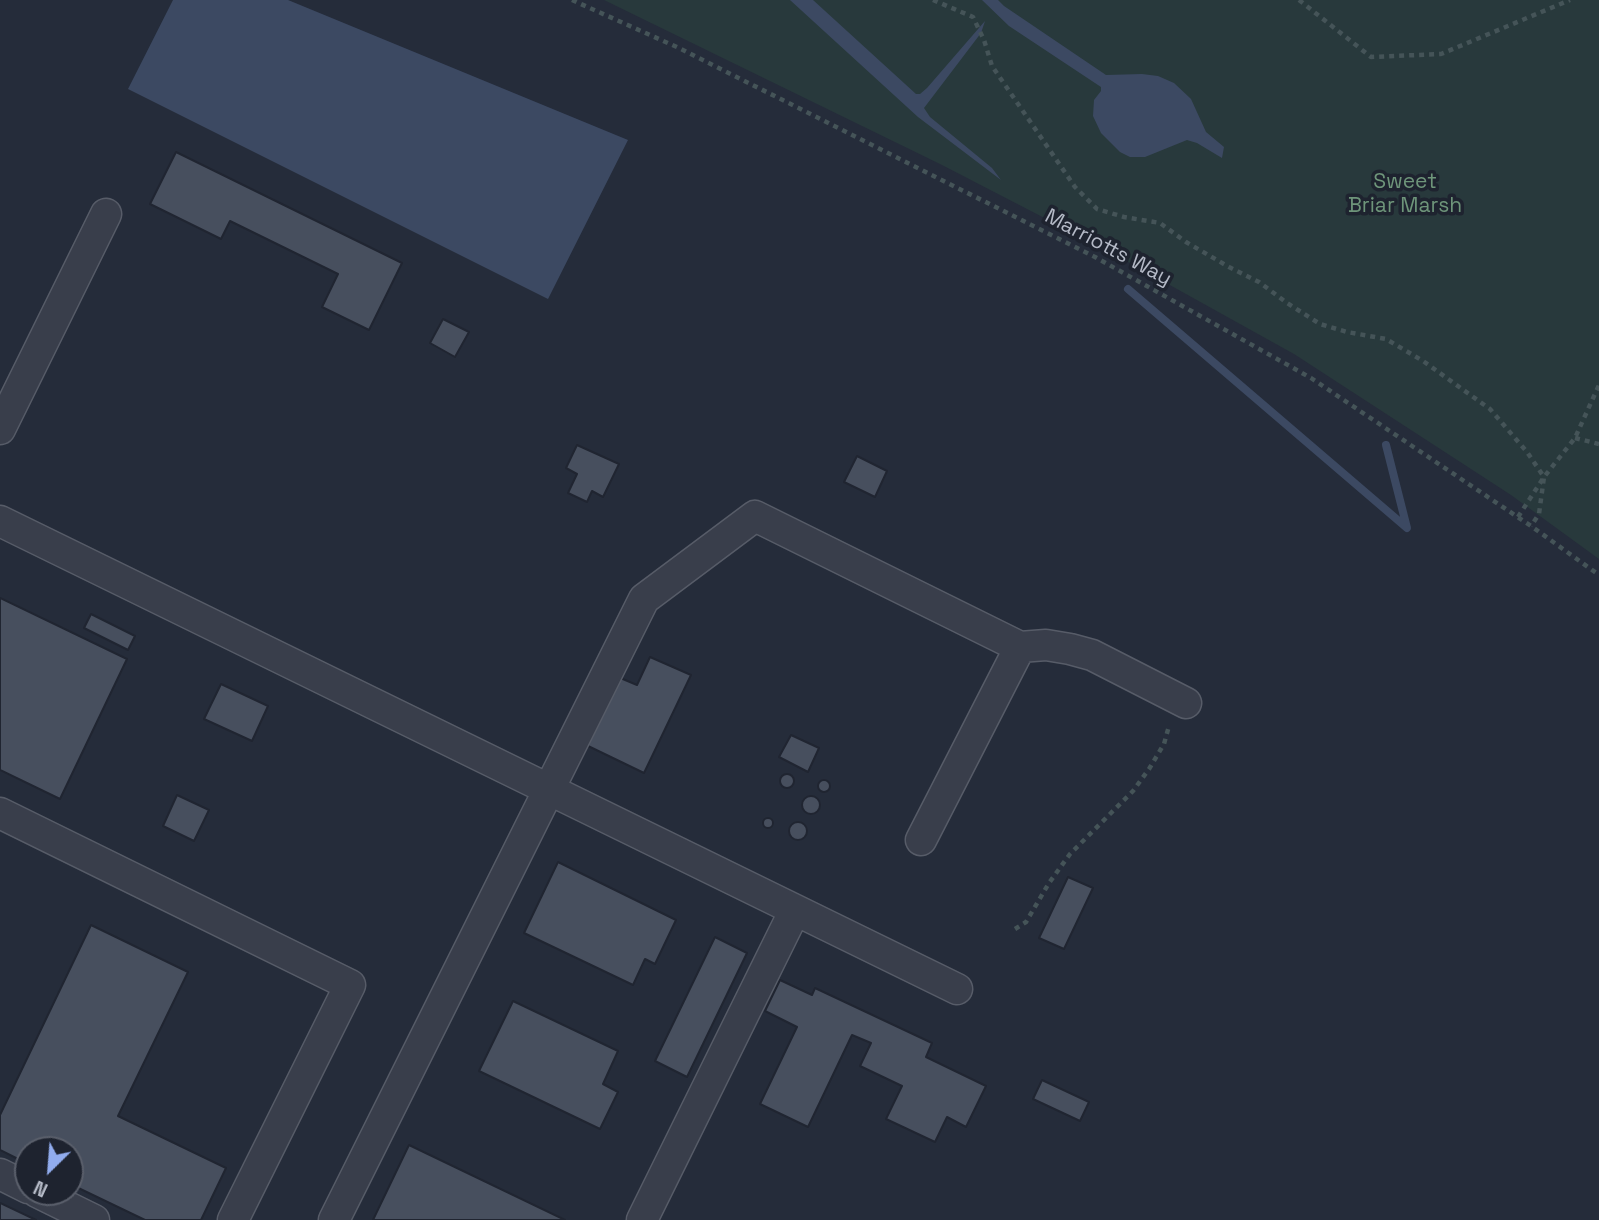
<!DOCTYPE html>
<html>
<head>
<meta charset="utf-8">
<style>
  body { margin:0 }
  #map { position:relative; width:1599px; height:1220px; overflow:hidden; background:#252c3a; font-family:"Space Grotesk",sans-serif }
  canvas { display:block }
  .north { position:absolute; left:14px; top:1136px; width:70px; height:70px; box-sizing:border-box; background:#1e232f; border:2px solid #5a5f6b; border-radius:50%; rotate:205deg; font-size:19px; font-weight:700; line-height:28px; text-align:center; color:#b4b9c6 }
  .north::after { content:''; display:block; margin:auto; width:24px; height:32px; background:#91acee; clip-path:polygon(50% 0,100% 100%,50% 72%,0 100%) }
</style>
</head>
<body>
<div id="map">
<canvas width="1599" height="1220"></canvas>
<div class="north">N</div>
</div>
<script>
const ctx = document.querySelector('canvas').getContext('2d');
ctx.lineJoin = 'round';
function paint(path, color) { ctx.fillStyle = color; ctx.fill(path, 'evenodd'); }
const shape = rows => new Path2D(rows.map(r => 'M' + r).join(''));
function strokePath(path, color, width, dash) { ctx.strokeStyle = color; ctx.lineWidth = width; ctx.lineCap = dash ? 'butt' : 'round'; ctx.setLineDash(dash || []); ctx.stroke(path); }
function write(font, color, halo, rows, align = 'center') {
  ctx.font = font + ' "Space Grotesk",sans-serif'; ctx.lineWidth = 7; ctx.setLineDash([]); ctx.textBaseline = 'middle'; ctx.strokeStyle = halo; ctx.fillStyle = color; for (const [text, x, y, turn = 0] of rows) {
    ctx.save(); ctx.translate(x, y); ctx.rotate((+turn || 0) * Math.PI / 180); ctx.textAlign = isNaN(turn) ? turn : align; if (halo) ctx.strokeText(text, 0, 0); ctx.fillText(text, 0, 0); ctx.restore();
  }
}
paint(shape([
  [604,0,1599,0,1599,559,1511,495,1294,354,1114,254,942,165]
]), '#28393c');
paint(shape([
  [173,0,288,0,628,140,548,299,128,89],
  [790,0,813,0,916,94,920,94,927,88,985,21,981,33,924,108,930,117,992,168,1001,180,918,117],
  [982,0,998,0,1004,6,1106,75,1142,74,1158,76,1174,83,1191,99,1206,132,1224,147,1222,158,1197,143,1187,140,1145,157,1130,157,1120,152,1101,133,1093,116,1094,100,1101,91,1101,87,1009,26]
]), '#3c4962');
strokePath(shape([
  [1128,289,1407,528,1386,445]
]), '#3c4962', 8);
const building = shape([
  [176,152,402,263,369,330,322,307,338,274,230,221,221,239,150,204,176,152],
  [443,319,469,332,455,357,430,343,443,319],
  [577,445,619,464,603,497,592,491,587,502,568,493,577,474,566,468,577,445],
  [857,456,887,471,875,497,844,482,857,456],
  [0,598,127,659,60,799,0,770,0,598],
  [91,614,135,636,128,650,84,628,91,614],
  [650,657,691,675,644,773,586,745,618,677,637,685,650,657],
  [221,684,268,706,252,741,204,719,221,684],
  [791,735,819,748,808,772,779,757,791,735],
  '780 781a7 7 0 1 1 14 0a7 7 0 1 1-14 0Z',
  '818 786a6 6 0 1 1 12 0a6 6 0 1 1-12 0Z',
  [177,795,209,810,194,841,163,826,177,795],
  '802 805a9 9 0 1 1 18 0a9 9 0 1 1-18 0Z',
  '763 823a5 5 0 1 1 10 0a5 5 0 1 1-10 0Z',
  '789 831a9 9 0 1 1 18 0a9 9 0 1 1-18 0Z',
  [558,862,676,920,655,964,645,959,633,985,524,933,558,862],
  [1068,877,1093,888,1064,949,1039,938,1068,877],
  [91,925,188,972,118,1116,226,1168,201,1220,145,1220,70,1184,70,1150,28,1150,28,1164,0,1150,0,1115,91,925],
  [715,937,747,953,687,1077,655,1061,715,937],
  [780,980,812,995,815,988,932,1043,926,1057,986,1086,966,1127,947,1117,935,1142,886,1119,902,1086,860,1066,871,1043,852,1035,808,1127,760,1104,797,1027,765,1011,780,980],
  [513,1001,618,1051,603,1084,618,1092,600,1129,479,1071,513,1001],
  [1042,1080,1089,1102,1080,1121,1033,1099,1042,1080],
  [409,1145,565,1220,373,1220,409,1145],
  [0,1203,36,1220,0,1220,0,1203]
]);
paint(building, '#474f5e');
strokePath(building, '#202531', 2);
const minor = shape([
  [0,429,106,214],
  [0,521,957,989],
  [1020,647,1046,645,1070,649,1092,655,1186,703],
  [0,813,350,985,233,1220],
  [0,1174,28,1188],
  [37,1192,94,1220],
  [334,1220,644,599,755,516,1020,647,921,840],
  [642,1220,795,910]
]);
strokePath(minor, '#575c68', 33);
strokePath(shape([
  [572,0,679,48,1095,257,1311,378,1531,526,1599,575],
  [933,0,973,17,984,40,992,66,1075,187,1097,209,1124,217,1160,223,1186,242,1229,267,1259,282,1287,303,1320,324,1347,332,1386,339,1423,361,1490,409,1527,452,1544,477,1539,514,1531,526],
  [1299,0,1371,57,1441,54,1570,0],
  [1575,438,1599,444],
  [1518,517,1544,477,1575,438,1599,385],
  [1015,929,1026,922,1049,883,1070,854,1133,791,1149,769,1164,744,1169,726]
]), '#455458', 4.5, [5, 5]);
strokePath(minor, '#393e4b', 30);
write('21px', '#6e957a', '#1e232f', [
  ["Sweet",1405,182],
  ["Briar Marsh",1405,206]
]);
write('21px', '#b4b9c6', '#1e232f', [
  ["Marriotts Way",1108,248,28]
]);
</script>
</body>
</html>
